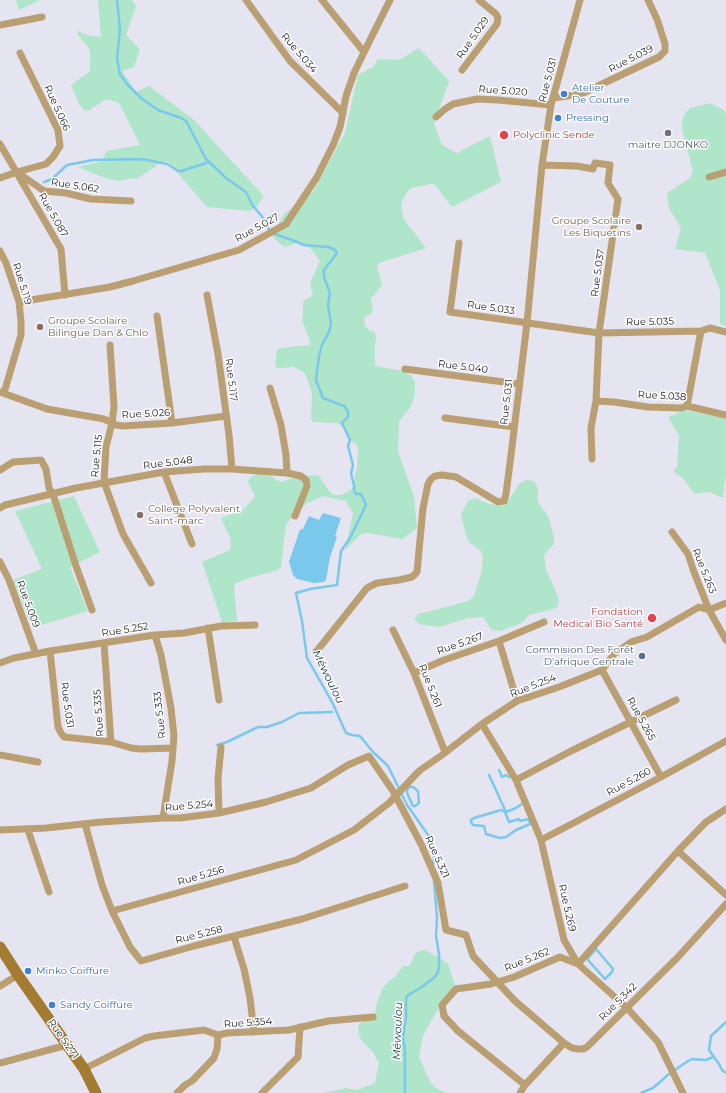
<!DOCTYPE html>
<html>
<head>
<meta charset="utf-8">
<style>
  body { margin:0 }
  canvas { display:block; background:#e5e4f1 }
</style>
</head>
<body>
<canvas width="726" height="1093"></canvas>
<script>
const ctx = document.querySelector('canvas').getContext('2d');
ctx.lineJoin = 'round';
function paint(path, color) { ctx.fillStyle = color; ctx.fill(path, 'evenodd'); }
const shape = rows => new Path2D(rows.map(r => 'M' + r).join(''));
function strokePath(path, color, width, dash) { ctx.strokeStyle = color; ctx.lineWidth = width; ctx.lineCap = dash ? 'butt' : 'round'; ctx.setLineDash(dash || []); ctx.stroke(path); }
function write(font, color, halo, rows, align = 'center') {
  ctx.font = font + ' Montserrat,sans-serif'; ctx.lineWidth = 3; ctx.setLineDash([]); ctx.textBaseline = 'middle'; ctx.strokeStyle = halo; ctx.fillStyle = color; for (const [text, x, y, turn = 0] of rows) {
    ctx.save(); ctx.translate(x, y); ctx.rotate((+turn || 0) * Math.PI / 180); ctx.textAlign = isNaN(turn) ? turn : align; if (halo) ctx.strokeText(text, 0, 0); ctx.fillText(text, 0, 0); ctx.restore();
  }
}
paint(shape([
  [16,0,40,0,19,10],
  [98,0,132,0,136,6,126,35,140,49,134,67,122,71,136,92,149,86,194,120,262,194,263,197,256,208,249,211,207,207,168,162,164,161,136,179,133,178,119,181,108,179,78,167,103,161,106,151,140,145,119,103,106,99,88,111,84,110,79,104,71,85,89,72,90,69,90,50,78,35,78,31,87,35,101,37],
  [419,48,449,81,434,124,442,145,457,153,490,136,501,182,452,207,434,184,431,184,411,188,406,193,401,203,403,218,426,248,379,263,377,266,382,285,371,299,373,312,364,318,365,326,370,331,374,331,376,336,375,345,375,365,378,367,405,371,412,377,415,383,415,394,410,408,399,421,398,451,414,497,417,527,415,530,402,539,367,533,360,535,345,550,353,514,346,501,324,496,307,503,286,524,281,567,278,570,246,579,234,584,237,621,222,622,202,562,230,550,231,540,221,518,243,510,255,496,248,482,250,478,254,475,264,473,268,474,280,482,301,476,318,475,331,493,334,495,342,495,352,489,357,467,358,449,357,445,350,440,343,427,337,423,313,422,311,419,312,393,306,375,303,372,294,367,277,368,275,365,277,350,281,348,309,345,310,341,302,320,303,314,303,301,313,296,310,283,320,261,311,249,303,243,297,243,284,247,272,236,284,214,313,192,345,133,358,75,373,67,378,59,399,60],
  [710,103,724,110,726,116,726,326,720,324,720,290,705,253,675,249,681,228,669,208,667,193,690,178,693,171,682,129,682,121,685,113,690,108],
  [684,410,726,418,726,476,725,480,723,498,709,492,694,494,684,479,673,471,677,467,679,435,669,419,669,417],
  [526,480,534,481,538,488,538,502,548,516,554,537,554,544,544,555,546,569,557,594,559,601,557,608,529,615,522,623,500,631,492,630,483,617,468,618,439,627,419,624,414,619,419,614,461,603,468,601,474,596,481,574,483,559,481,551,469,542,466,535,461,514,468,501,475,498,489,504,503,506,512,495,520,483],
  [74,496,100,552,70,567,88,611,32,628,13,580,42,569,15,511],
  [425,950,448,963,455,985,437,1011,423,1035,419,1057,430,1081,434,1087,446,1093,323,1093,346,1088,357,1090,375,1083,379,1063,373,1052,362,1041,359,1035,358,1027,359,1024,373,1016,375,1013,377,1002,383,988,390,980,396,976,403,966,410,966,413,958,417,952]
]), '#afe5c9');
paint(shape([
  [323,513,341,518,335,536,337,537,330,557,326,580,324,582,314,583,297,579,293,575,289,562,299,532,301,529,303,529,309,516,319,520]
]), '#7ac8eb');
strokePath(shape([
  [117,0,120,29,117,59,120,74,127,84,141,98,158,110,181,118,186,121,206,159,226,178,246,192,253,206,265,220,269,230,272,233,292,240,304,245,328,247,335,250,337,253,324,270,324,277,330,293,328,305,331,323,329,332,322,345,319,356,316,380,323,398,344,406,348,411,348,417,342,423,350,440,348,446,353,465,351,474,354,485,354,491,356,494,360,494,362,496,366,505,350,538,341,551,337,585,310,589,296,593,302,621,307,658,332,702,346,733,352,735,360,736,373,752,388,766,407,805,431,839,435,850,433,865],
  [44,182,52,179,67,165,93,160,142,159,167,164,178,171,182,171,209,162],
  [217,745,227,742,258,727,267,727,282,722,299,713,332,712],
  [499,770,502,777,506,775,509,777],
  [489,775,506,812,516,808,523,803],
  [409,787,413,787,418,791,419,803,415,806,413,806,407,793,407,790,409,787],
  [501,810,505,812,509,822,519,819,520,821,529,819,530,824,516,830,506,837,500,838,486,834,484,826,473,825,471,822,471,820,474,818,501,810],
  [596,949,613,969,612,972,605,979,588,960,588,958,596,949],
  [726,1022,711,1036,709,1050,719,1064,722,1070,726,1073],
  [405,1093,405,1052,403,1037,406,1018,406,998,408,995,419,989,435,977,438,972,439,966,439,954,436,936,437,918,434,880],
  [641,1093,653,1088,669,1074,688,1061,692,1059,706,1060,713,1057]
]), '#7ac8eb', 2.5);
strokePath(shape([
  [246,0,290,61,343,113],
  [322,0,364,52],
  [0,25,42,17],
  [462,70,497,24,498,18,496,14,479,0],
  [553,98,581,94,659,57,665,51,665,44,657,19,648,0],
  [436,117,445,109,453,104,477,99,498,100,551,105],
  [0,144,61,249,65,295],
  [542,165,577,166,593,169,595,163,610,165,608,183,618,199,599,333,596,401,591,428,592,459],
  [17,172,46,164,53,157,60,146,58,130,20,53],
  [709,177,726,172],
  [0,178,17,172,44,191,66,193,91,199,131,201],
  [459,243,450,312,599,333,701,331,687,406],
  [0,251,6,263,19,302,21,321,21,335,4,393],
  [207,295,218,354,229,435,232,469],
  [19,302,110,287,133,281,239,250,286,224,317,177,334,143,340,127,346,96,354,73,372,36,390,0],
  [157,316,172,423],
  [701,331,710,328,726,332],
  [110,345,114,407,112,423,106,447,104,482,123,534,151,583],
  [405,369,519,384],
  [0,392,47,409,104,419,116,425,123,426,172,423,226,416],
  [596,401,614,402,648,407,681,408,687,406,726,415],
  [445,418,514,427],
  [0,470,13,462,41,460,46,469,49,488,53,494,76,566,92,610],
  [164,472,192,544],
  [287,473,301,476,306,480,307,486,295,516],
  [0,508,5,505,76,488,164,472,204,469,232,469,287,473,286,455,281,425,270,388],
  [672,532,688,554,694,572,709,610,726,640],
  [0,562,9,580,36,654],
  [208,628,219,700],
  [393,630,414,673,445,752],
  [155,635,161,655,171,708,174,736,172,761,163,818],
  [499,641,544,622],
  [104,643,111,742,131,748,141,749,173,748],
  [50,651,58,727,61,733,64,737,111,742],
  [316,652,367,588,377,583,399,580,412,577,417,572,423,508,428,484,431,479,435,476,442,475,456,477,498,502,504,501,506,494,511,455,527,323,542,165,551,105,580,0],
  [0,663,14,658,50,651,155,635,184,633,221,626,255,625],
  [602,670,661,777],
  [414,673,444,660,499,641,517,701],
  [482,724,516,780,541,840,564,940,578,964,627,1008,658,1042,683,1093],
  [0,755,38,762],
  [516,780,571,751,676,700],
  [219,813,218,779,221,747],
  [85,824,102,885,112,911,130,947,141,961,194,946,302,919,405,886],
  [0,830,46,828,101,822,163,818,180,818,219,813,266,802,311,788,348,765,369,756,393,791,421,844,438,883,446,930,466,935,473,956,515,1001,564,1043],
  [28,830,49,892],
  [541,840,661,777,726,741],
  [678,851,726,895],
  [112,911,296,860,354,830,389,803,419,771,442,755,482,724,517,701,559,687,602,670,614,654,631,642,647,637,699,607,709,610,726,603],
  [234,937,244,969,250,998,254,1032],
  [0,986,18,975],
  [0,1063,67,1045],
  [84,1069,145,1038,154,1036,204,1030,218,1035,227,1033,289,1030,328,1021,373,1017],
  [525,1085,458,1031,444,1016,442,1005,456,989,491,984,514,977,560,957,578,964,678,851,706,822,726,809],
  [177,1093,185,1085,192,1081,214,1058,217,1049,218,1035],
  [262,1093,298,1057,300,1027],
  [520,1093,525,1085,564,1043,572,1048,578,1049,583,1049,587,1047,678,957,726,904]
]), '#ba9f72', 7);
strokePath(shape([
  [0,947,18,975,84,1069,96,1093]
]), '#a37b31', 11);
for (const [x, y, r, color] of [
  [564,94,4,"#3f7fe0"],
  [558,118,4,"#3f7fe0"],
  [668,133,4,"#6b7280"],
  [504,135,5,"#e0444e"],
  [639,227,4,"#8d6e63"],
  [40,327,4,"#8d6e63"],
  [140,515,4,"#8d6e63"],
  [652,618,5,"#e0444e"],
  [642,656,4,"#5c6f8a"],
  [28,971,4,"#3f7fe0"],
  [52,1005,4,"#3f7fe0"]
]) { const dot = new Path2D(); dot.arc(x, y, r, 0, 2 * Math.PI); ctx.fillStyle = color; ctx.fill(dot); strokePath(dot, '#fff', 1.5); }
write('10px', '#1f1f24', '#fff', [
  ["Rue 5.029",473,38,-55],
  ["Rue 5.034",299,53,49],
  ["Rue 5.039",631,59,-27],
  ["Rue 5.031",548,80,-75],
  ["Rue 5.020",503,91,4],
  ["Rue 5.066",57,108,66],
  ["Rue 5.062",75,186,9],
  ["Rue 5.087",53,215,60],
  ["Rue 5.027",257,228,-29],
  ["Rue 5.037",598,273,-82],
  ["Rue 5.119",22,284,73],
  ["Rue 5.033",491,308,8],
  ["Rue 5.035",650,322,-1],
  ["Rue 5.040",463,367,7],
  ["Rue 5.117",231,380,83],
  ["Rue 5.038",662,396,3],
  ["Rue 5.031",507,402,-83],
  ["Rue 5.026",146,414,-3],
  ["Rue 5.115",97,456,-84],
  ["Rue 5.048",168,463,-7],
  ["Rue 5.263",704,571,68],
  ["Rue 5.009",28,604,70],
  ["Rue 5.252",125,630,-9],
  ["Rue 5.267",460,644,-19],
  ["Rue 5.261",430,686,68],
  ["Rue 5.254",533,686,-21],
  ["Rue 5.031",67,705,82],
  ["Rue 5.335",99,713,-94],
  ["Rue 5.333",160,715,-96],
  ["Rue 5.265",641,719,61],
  ["Rue 5.260",629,782,-28],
  ["Rue 5.254",189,806,-5],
  ["Rue 5.321",437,857,66],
  ["Rue 5.256",201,876,-16],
  ["Rue 5.269",567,908,77],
  ["Rue 5.258",199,935,-14],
  ["Rue 5.262",527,960,-22],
  ["Rue 5.342",618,1002,-45],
  ["Rue 5.354",248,1023,-4],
  ["Rue 5.271",63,1039,55]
]);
write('10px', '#366cbe', '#fff', [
  ["Atelier",572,88],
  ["De Couture",572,100],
  ["Pressing",566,118],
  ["Minko Coiffure",36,971],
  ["Sandy Coiffure",60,1005]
], 'left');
write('10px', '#be3a42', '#fff', [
  ["Polyclinic Sende",513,135],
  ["Fondation",643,612,"right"],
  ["Medical Bio Santé",643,624,"right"]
], 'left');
write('10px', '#5b616d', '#fff', [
  ["maitre DJONKO",668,145]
]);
write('10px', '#785e54', '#fff', [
  ["Groupe Scolaire",631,221,"right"],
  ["Les Biquetins",631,233,"right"],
  ["Groupe Scolaire",48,321],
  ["Bilingue Dan & Chlo",48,333],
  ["College Polyvalent",148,509],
  ["Saint-marc",148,521]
], 'left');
write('10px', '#4e5e75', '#fff', [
  ["Commision Des Forêt",634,650],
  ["D'afrique Centrale",634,662]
], 'right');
write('italic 11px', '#1c404f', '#fff', [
  ["Méwoulou",328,677,64],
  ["Méwoulou",398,1031,-88]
]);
</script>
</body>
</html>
